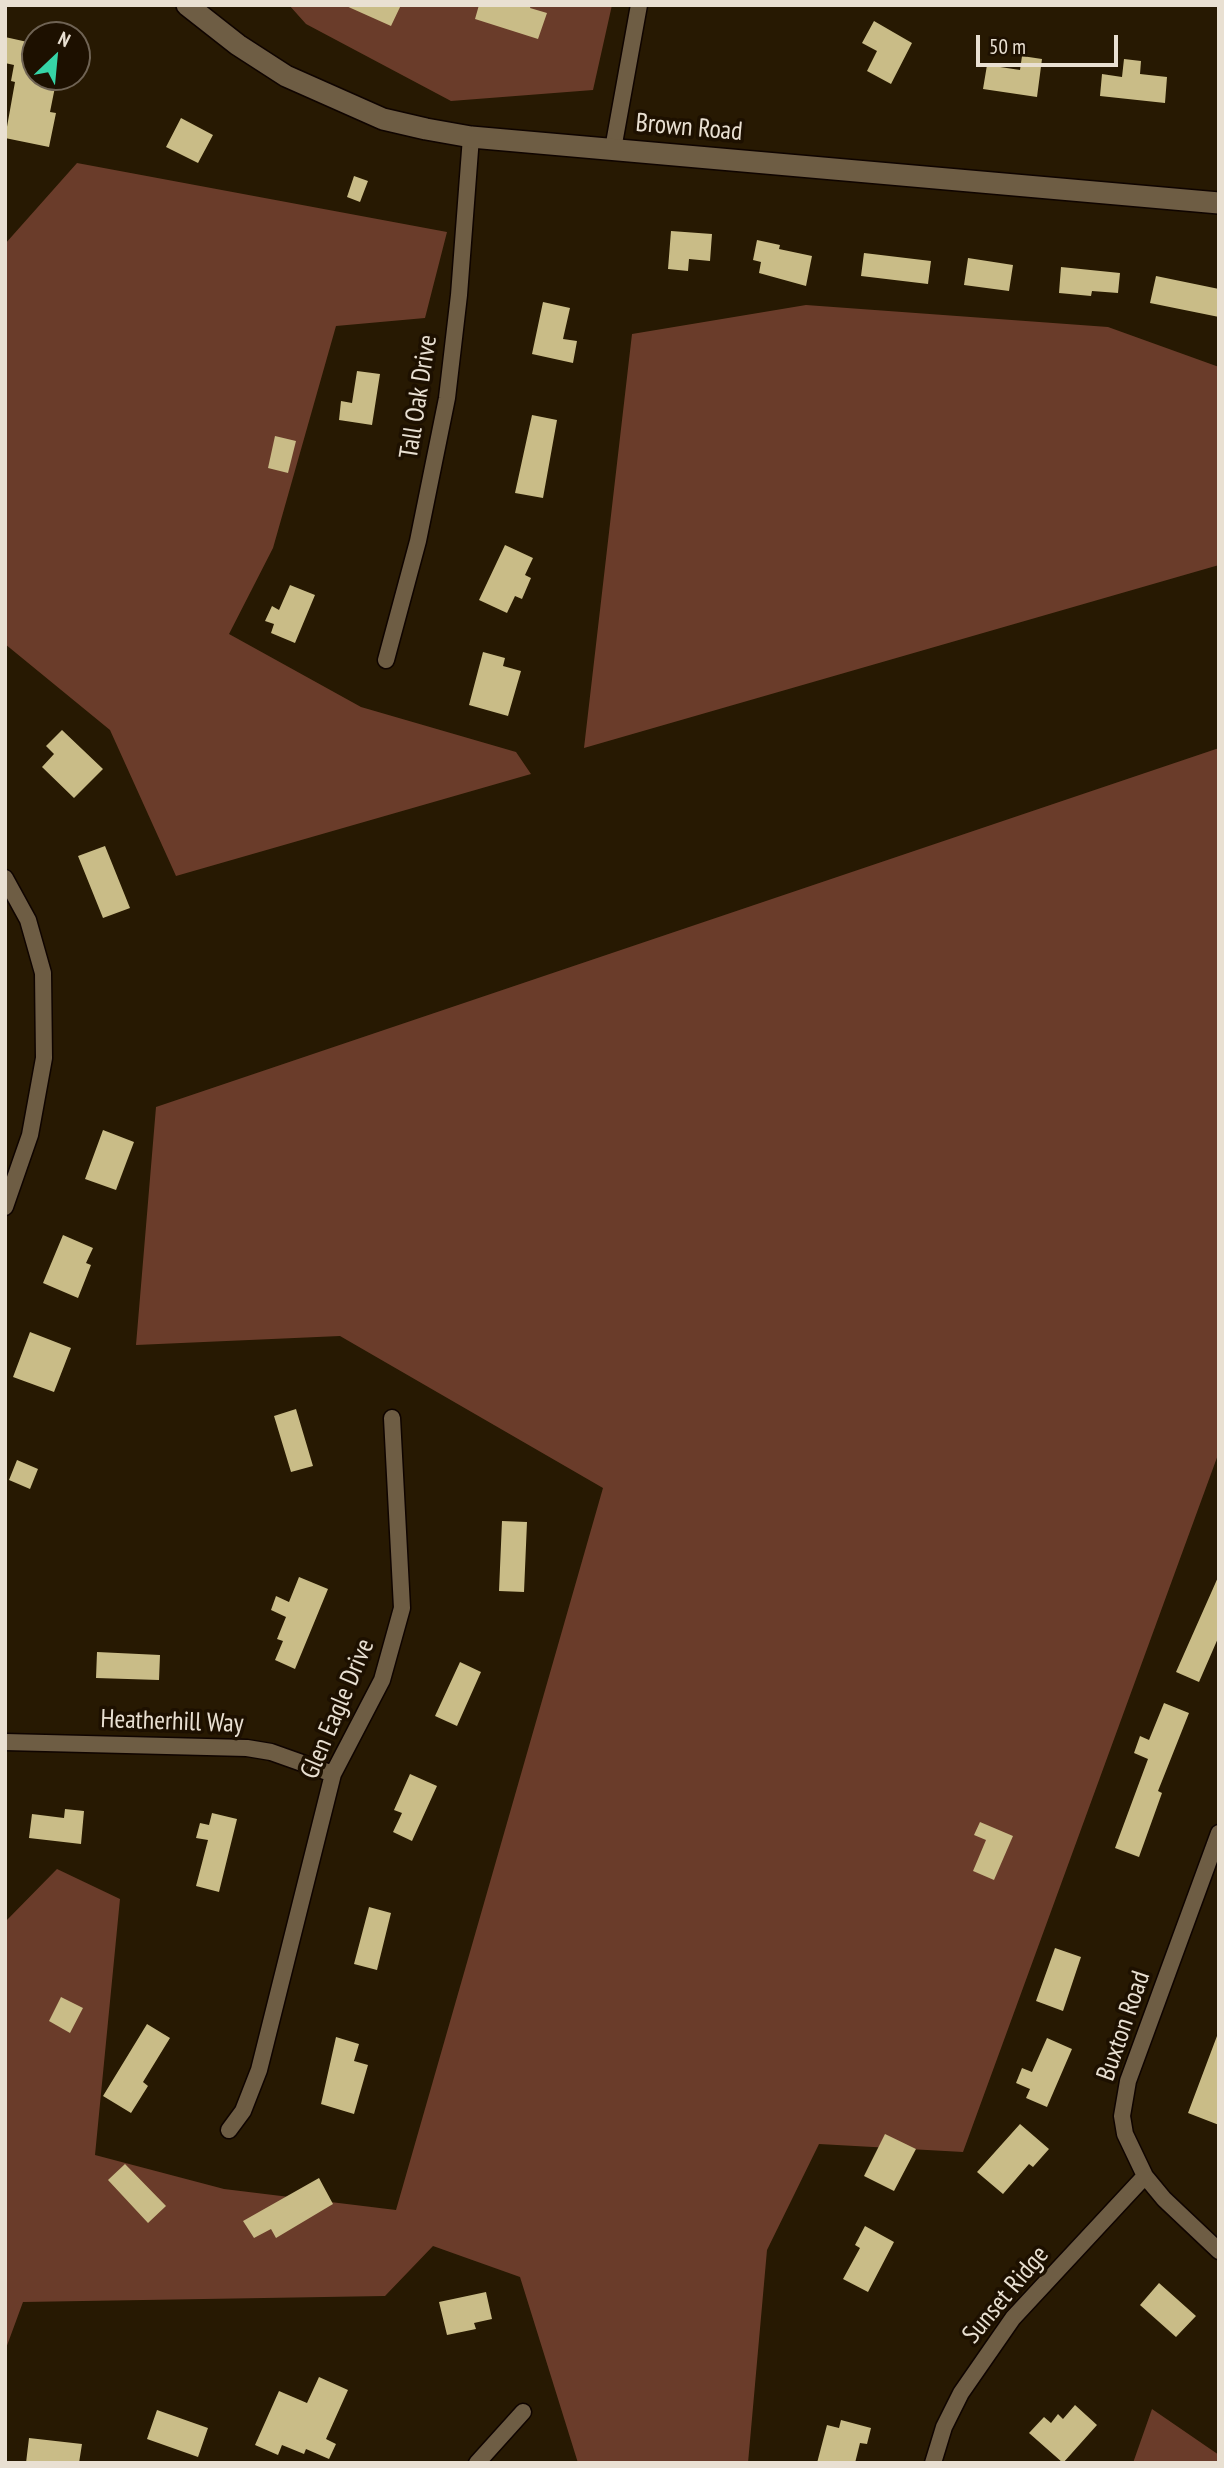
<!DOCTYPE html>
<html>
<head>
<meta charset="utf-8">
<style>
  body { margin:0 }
  #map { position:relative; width:1224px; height:2468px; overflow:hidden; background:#271902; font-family:"PT Sans Narrow",sans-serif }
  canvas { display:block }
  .frame { position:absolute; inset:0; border:7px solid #e9e0d2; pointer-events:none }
  .north { position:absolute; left:21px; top:21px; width:70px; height:70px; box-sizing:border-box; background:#1d1000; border:2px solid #6f6354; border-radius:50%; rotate:26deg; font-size:19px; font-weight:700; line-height:28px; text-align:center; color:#e9e0d2 }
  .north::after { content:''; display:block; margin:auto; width:24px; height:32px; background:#36d4a7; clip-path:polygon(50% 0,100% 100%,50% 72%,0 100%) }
  .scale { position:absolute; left:976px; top:35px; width:142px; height:32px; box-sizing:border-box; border:4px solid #e9e0d2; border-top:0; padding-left:9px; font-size:21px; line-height:24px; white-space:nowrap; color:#e9e0d2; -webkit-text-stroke:5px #1d1000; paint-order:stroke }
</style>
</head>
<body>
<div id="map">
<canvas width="1224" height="2468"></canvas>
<div class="frame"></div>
<div class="north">N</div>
<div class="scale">50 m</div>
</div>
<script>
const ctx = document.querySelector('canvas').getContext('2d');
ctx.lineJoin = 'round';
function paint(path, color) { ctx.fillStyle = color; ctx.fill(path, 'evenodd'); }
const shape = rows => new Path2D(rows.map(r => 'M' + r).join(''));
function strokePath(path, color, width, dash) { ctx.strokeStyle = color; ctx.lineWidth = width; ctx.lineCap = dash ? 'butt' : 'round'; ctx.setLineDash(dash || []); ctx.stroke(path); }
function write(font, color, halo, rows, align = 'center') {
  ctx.font = font + ' "PT Sans Narrow",sans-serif'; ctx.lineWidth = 7; ctx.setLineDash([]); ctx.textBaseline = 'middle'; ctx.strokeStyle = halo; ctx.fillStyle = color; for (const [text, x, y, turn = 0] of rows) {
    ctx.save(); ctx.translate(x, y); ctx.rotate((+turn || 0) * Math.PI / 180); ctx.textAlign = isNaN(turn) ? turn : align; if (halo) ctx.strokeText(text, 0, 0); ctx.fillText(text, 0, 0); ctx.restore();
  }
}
paint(shape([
  [289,5,612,5,593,90,451,101,306,24],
  [77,163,447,232,425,318,336,326,273,548,229,634,361,707,516,752,531,774,176,876,110,730,5,644,5,244],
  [806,305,1108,327,1219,367,1219,565,584,748,632,334],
  [1219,748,1219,1452,963,2152,819,2144,767,2250,748,2463,578,2463,520,2277,433,2246,385,2296,23,2302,5,2351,5,1922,57,1869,120,1899,95,2155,224,2189,396,2210,603,1488,340,1336,136,1345,156,1107],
  [1152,2409,1219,2455,1219,2463,1133,2463]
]), '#6a3c2a');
paint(shape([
  [344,5,401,5,391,26],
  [479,5,531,5,530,8,547,13,538,39,475,19],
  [874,21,912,43,891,84,867,71,877,51,862,43],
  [5,37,32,43,30,56,35,57,35,77,57,77,50,112,56,113,49,147,5,138,15,82,11,81,14,65,5,63],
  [1022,56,1042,59,1037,97,983,89,987,65,1020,70],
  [1124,59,1141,61,1140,74,1167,77,1165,103,1100,96,1102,74,1122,77],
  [181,118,213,135,198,163,166,147],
  [354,176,368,181,360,202,347,197],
  [671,231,712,234,710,261,689,259,688,271,668,269],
  [757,240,780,245,779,249,812,256,806,286,759,273,761,262,753,260],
  [864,253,931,261,928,284,861,276],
  [968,258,1013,265,1009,291,964,285],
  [1061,267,1120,273,1118,293,1092,291,1091,296,1059,293],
  [1156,276,1219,289,1219,317,1150,303],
  [543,302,570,308,563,339,577,341,573,363,532,354],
  [357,371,380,374,372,425,339,420,341,401,352,403],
  [532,415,557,420,543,498,515,493],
  [275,436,296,441,288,473,268,468],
  [505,545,533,558,525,575,531,578,522,599,515,596,507,613,479,600],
  [290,585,315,595,295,643,271,633,274,624,265,621,272,606,279,610],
  [483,652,505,658,503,666,521,671,508,716,469,705],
  [62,730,103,769,74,798,42,767,54,754,46,746],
  [105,846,130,908,103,918,78,856],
  [103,1130,134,1142,116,1190,85,1179],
  [63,1235,93,1248,86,1263,91,1265,78,1298,43,1283],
  [30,1332,71,1348,54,1392,13,1377],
  [296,1409,313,1466,291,1472,274,1416],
  [17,1460,38,1469,30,1489,9,1480],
  [502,1521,527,1522,524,1592,499,1591],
  [1219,1575,1219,1636,1199,1682,1176,1672],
  [299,1577,328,1589,295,1669,275,1660,283,1641,277,1639,286,1617,271,1610,276,1596,289,1602],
  [97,1652,160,1655,159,1680,96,1678],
  [460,1662,481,1672,457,1726,435,1716],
  [1164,1703,1189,1713,1158,1791,1162,1793,1139,1857,1115,1848,1148,1759,1134,1753,1140,1736,1149,1740],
  [410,1774,437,1786,412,1841,393,1832,402,1813,394,1810],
  [65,1809,84,1811,81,1844,29,1838,32,1814,64,1818],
  [212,1813,237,1819,219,1892,196,1886,208,1840,196,1838,200,1823,209,1825],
  [980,1822,1013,1836,994,1880,973,1871,986,1840,974,1835],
  [369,1907,391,1913,377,1970,354,1964],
  [1055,1948,1081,1957,1063,2011,1036,2001],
  [61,1997,83,2008,70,2033,49,2021],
  [147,2024,170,2038,143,2082,148,2086,131,2113,103,2096],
  [1217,2036,1219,2036,1219,2125,1188,2113],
  [336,2037,359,2044,354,2061,368,2065,354,2114,321,2104],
  [1047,2038,1072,2049,1047,2107,1026,2098,1030,2089,1016,2083,1022,2068,1032,2072],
  [1020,2124,1049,2149,1033,2167,1029,2164,1003,2194,977,2172],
  [885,2134,916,2149,894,2191,864,2176],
  [125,2164,166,2206,148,2223,108,2180],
  [319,2178,333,2204,276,2238,271,2229,254,2238,243,2221],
  [865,2226,894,2242,868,2292,843,2279,860,2248,855,2245],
  [1159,2283,1196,2316,1176,2337,1140,2305],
  [486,2292,492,2319,474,2323,476,2329,447,2335,439,2302],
  [319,2377,348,2390,326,2439,336,2444,329,2459,306,2449,304,2454,282,2445,278,2455,255,2445,279,2391,307,2403],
  [1075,2405,1097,2425,1063,2463,1029,2433,1044,2417,1051,2423,1058,2414,1063,2419],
  [157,2410,208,2428,198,2457,147,2439],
  [841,2420,871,2428,867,2444,860,2443,855,2463,817,2463,827,2425,839,2428],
  [29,2438,82,2444,79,2463,26,2463]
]), '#c9bc87');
const minor = shape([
  [613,149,639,5],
  [386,660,418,541,447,398,459,295,471,137],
  [5,878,28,920,43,973,44,1058,30,1135,5,1207],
  [5,1742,247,1748,271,1752,333,1774],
  [1219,1833,1128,2081,1122,2116,1125,2134,1145,2176,1164,2199,1219,2251],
  [229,2130,243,2111,259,2070,333,1774,382,1680,402,1608,392,1418],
  [477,2463,523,2412],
  [933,2463,944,2427,961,2393,1013,2318,1145,2176]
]);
const tertiary = shape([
  [187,5,238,45,286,76,383,119,426,129,471,137,1219,203]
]);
strokePath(minor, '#0f0400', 19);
strokePath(tertiary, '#0f0400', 24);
strokePath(minor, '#6e5d44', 16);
strokePath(tertiary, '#6e5d44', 21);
write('26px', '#e9e0d2', '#1d1000', [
  ["Brown Road",689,128,5],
  ["Tall Oak Drive",419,397,-81],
  ["Glen Eagle Drive",338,1709,-67],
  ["Heatherhill Way",172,1722,2],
  ["Buxton Road",1124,2026,-71],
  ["Sunset Ridge",1006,2295,-50]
]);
</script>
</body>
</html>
